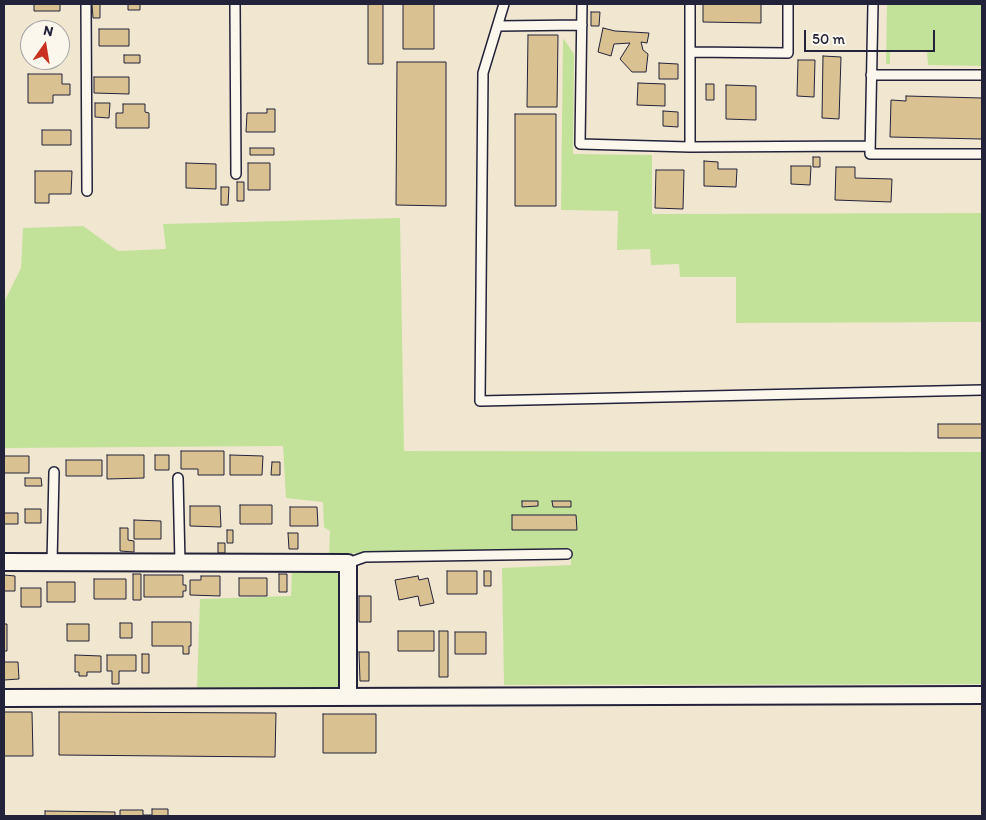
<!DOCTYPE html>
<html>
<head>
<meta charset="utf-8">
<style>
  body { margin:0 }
  #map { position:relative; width:986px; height:820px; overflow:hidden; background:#f1e7d1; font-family:Itim,sans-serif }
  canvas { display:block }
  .frame { position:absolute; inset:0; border:5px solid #22223b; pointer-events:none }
  .north { position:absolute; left:20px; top:20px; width:50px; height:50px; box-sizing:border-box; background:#fbf7ec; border:1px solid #a4a2a5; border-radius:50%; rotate:13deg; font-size:14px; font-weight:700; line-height:20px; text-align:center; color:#22223b }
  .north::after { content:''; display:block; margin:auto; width:18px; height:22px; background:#c8321e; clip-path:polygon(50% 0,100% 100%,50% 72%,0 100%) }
  .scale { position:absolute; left:804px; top:30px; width:131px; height:22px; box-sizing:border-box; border:2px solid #22223b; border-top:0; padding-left:6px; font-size:15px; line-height:18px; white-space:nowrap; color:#22223b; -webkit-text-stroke:4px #fbf7ec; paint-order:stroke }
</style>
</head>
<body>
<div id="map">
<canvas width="986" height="820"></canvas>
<div class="frame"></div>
<div class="north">N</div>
<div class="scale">50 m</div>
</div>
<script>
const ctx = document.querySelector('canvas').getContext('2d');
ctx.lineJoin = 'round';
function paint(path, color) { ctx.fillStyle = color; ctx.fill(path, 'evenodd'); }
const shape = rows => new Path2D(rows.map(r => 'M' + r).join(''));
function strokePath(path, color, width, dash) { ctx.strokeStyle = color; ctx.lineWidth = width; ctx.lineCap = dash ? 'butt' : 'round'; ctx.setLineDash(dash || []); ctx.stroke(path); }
paint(shape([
  [887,4,982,4,982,66,928,65,927,51,890,51,890,64,886,64],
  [563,38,574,54,573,154,652,155,652,214,982,213,982,322,736,323,736,277,680,277,679,264,651,265,650,249,617,250,618,211,561,210],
  [400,218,404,451,982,452,982,684,504,685,502,568,571,565,571,548,329,554,330,531,324,527,323,502,286,498,283,446,4,448,4,302,21,268,23,228,83,226,118,251,166,249,163,224],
  [330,567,344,580,341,683,335,691,197,688,200,599,291,596,292,569]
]), '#c2e29a');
const building = shape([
  [34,4,60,4,60,11,34,11,34,4],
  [92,4,100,4,100,18,93,18,92,4],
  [128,4,140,4,140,10,128,10,128,4],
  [368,4,383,4,383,64,368,64,368,4],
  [403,4,434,4,434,49,403,49,403,4],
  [703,4,761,4,761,23,703,22,703,4],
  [591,12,600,12,599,26,591,26,591,12],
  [603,28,615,31,649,33,647,43,641,42,643,50,648,54,646,72,632,72,620,59,630,43,614,44,611,56,598,52,603,28],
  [99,29,129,29,129,46,99,46,99,29],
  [528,35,558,35,557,107,527,107,528,35],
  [124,55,140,55,140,63,124,63,124,55],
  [823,56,841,57,839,119,822,118,823,56],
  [798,60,815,60,814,97,797,96,798,60],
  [397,62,446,62,446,206,396,205,397,62],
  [659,63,678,64,678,79,659,79,659,63],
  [28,74,62,74,62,84,70,84,70,95,53,95,53,103,28,103,28,74],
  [94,77,129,77,129,94,94,93,94,77],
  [638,83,665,84,665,106,637,105,638,83],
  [706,84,714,84,714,100,706,100,706,84],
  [726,85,756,86,756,120,726,119,726,85],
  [906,96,982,98,982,139,890,137,891,100,906,101,906,96],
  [95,103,110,103,109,118,95,117,95,103],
  [123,104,145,104,145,112,149,113,149,128,116,128,116,113,123,113,123,104],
  [267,109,275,109,275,132,246,132,247,113,267,113,267,109],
  [663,111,678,112,678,127,663,126,663,111],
  [515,114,556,114,556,206,515,206,515,114],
  [42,130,71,130,71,145,42,145,42,130],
  [250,148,274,148,274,155,250,155,250,148],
  [813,157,820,157,820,167,813,167,813,157],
  [704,161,718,162,718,169,737,169,736,187,704,186,704,161],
  [186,163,216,164,216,189,186,188,186,163],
  [248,163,270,163,270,190,248,190,248,163],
  [791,166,811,166,810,185,791,184,791,166],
  [836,167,855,167,855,178,892,179,891,202,835,200,836,167],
  [656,170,684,170,683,209,655,208,656,170],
  [35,171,72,171,71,194,49,194,49,203,35,203,35,171],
  [237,182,244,182,244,201,237,201,237,182],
  [221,187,229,187,228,205,221,205,221,187],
  [938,424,982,424,982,438,938,438,938,424],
  [181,451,224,451,224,475,198,475,198,469,181,469,181,451],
  [107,455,144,455,144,478,107,479,107,455],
  [155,455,169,455,169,470,155,470,155,455],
  [230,455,263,456,262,475,230,475,230,455],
  [4,456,29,456,29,473,4,473,4,456],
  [66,460,102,460,102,476,66,476,66,460],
  [272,462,280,462,280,475,271,475,272,462],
  [25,478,41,478,42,486,25,486,25,478],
  [522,501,538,501,538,506,522,507,522,501],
  [552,501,571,501,571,507,553,507,552,501],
  [240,505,272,505,272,524,240,524,240,505],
  [190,506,220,506,221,527,190,526,190,506],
  [290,507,317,507,318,526,290,526,290,507],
  [25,509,41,509,41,523,25,523,25,509],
  [4,513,18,513,18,524,4,524,4,513],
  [512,515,576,515,577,530,512,530,512,515],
  [134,520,161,521,161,539,134,539,134,520],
  [120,528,128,528,128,540,134,541,134,552,120,551,120,528],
  [227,530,233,530,233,543,227,543,227,530],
  [288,533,298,533,298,549,289,549,288,533],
  [218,543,225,543,225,553,218,553,218,543],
  [447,571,477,571,477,594,447,594,447,571],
  [484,571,491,571,491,586,484,586,484,571],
  [133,574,141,574,141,600,133,600,133,574],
  [279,574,287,574,287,592,279,592,279,574],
  [4,575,15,576,15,591,4,591,4,575],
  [144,575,183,575,183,585,186,585,186,591,183,591,183,597,144,597,144,575],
  [201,576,220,576,220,596,190,595,190,580,201,580,201,576],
  [418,576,419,580,428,578,434,603,420,606,418,596,399,600,395,580,418,576],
  [239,578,267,578,267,596,239,596,239,578],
  [94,579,126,579,126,599,94,599,94,579],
  [47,582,75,582,75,602,47,602,47,582],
  [21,588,41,588,41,607,21,607,21,588],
  [359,596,371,596,371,622,359,622,359,596],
  [152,622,191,622,191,646,189,646,189,654,183,654,183,646,152,646,152,622],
  [120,623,132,623,132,638,120,638,120,623],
  [4,624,7,624,7,651,4,651,4,624],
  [67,624,89,624,89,641,67,641,67,624],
  [398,631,434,631,434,651,398,651,398,631],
  [439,631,448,631,448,677,439,677,439,631],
  [455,632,486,632,486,654,455,654,455,632],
  [359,652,369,652,369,681,360,681,359,652],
  [142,654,149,654,149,673,142,673,142,654],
  [75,655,101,656,101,672,87,672,87,676,79,676,79,672,75,672,75,655],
  [107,655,136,655,136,671,119,671,119,684,112,684,112,671,107,671,107,655],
  [4,662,18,662,19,679,4,680,4,662],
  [4,712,32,712,33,756,4,756,4,712],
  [59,712,276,713,275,757,59,755,59,712],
  [323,714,376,714,376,753,323,753,323,714],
  [152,809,168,809,168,816,120,816,120,810,143,810,143,815,152,815,152,809],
  [45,811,115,812,115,816,45,816,45,811]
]);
paint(building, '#dac191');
strokePath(building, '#22223b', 1);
const lane = shape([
  [86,4,87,191],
  [235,4,236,174],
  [504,4,483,73,480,401,982,390],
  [582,4,580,144,690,147],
  [690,4,690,147,870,146],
  [873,4,870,154,982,154],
  [498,26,582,25],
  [690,52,788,53,788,4],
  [871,75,982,75],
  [178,478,180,563],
  [52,563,54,472],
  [348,563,365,557,567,554]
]);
const street = shape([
  [4,562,348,563,348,696],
  [4,698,982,695]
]);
strokePath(lane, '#22223b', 12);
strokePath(street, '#22223b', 20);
strokePath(lane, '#fbf7ec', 9);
strokePath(street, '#fbf7ec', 16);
</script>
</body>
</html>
